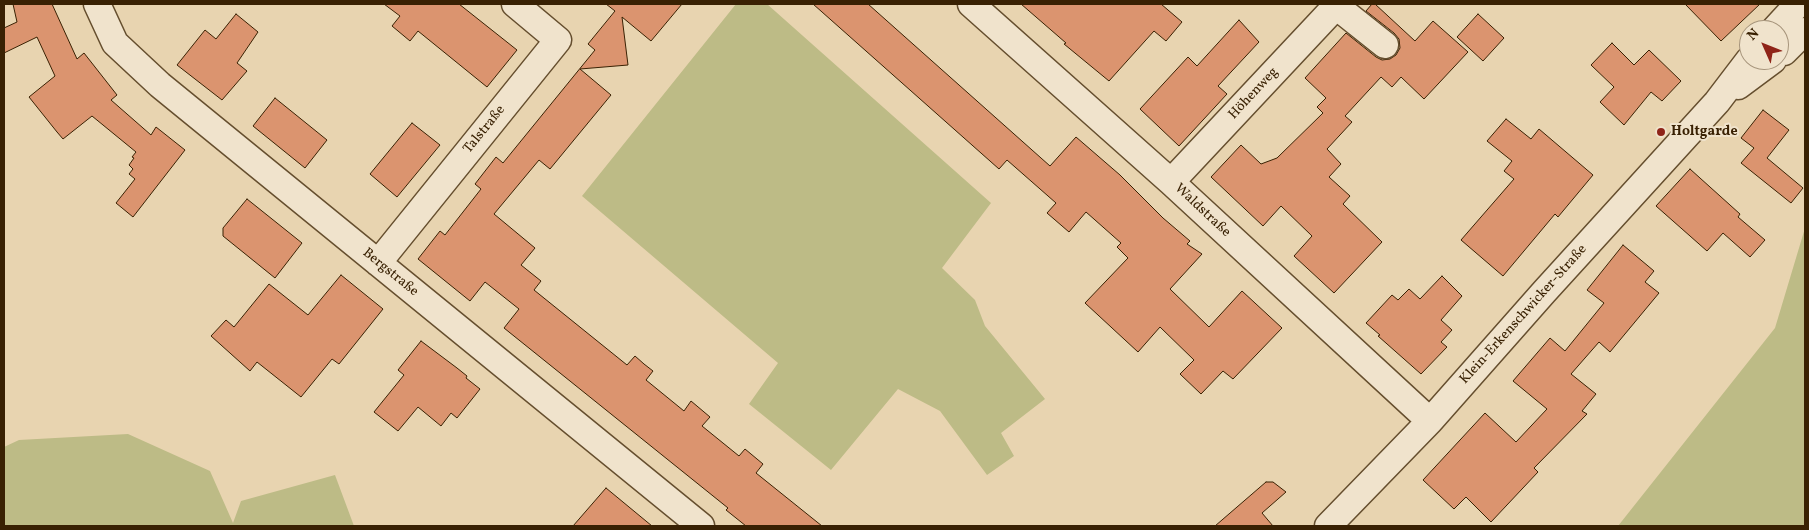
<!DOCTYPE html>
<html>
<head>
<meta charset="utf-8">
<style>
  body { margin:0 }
  #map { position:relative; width:1809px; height:530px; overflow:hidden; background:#e8d4b0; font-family:Vollkorn,serif }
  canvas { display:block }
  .frame { position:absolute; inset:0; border:5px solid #392103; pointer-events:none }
  .north { position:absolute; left:1739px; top:20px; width:50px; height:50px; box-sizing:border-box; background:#f0e3cc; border:1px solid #a7957c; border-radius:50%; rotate:314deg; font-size:14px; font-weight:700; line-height:20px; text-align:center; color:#392103 }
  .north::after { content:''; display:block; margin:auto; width:18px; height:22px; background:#8f2418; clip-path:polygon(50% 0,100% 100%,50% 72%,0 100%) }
</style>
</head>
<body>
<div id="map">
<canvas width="1809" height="530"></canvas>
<div class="frame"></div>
<div class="north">N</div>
</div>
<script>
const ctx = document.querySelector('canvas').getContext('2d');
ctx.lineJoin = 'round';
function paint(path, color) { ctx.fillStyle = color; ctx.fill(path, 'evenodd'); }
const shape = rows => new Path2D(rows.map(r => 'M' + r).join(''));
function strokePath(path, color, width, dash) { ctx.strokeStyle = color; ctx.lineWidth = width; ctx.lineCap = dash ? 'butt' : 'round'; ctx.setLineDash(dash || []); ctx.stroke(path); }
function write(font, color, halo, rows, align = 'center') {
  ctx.font = font + ' Vollkorn,serif'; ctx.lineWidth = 4; ctx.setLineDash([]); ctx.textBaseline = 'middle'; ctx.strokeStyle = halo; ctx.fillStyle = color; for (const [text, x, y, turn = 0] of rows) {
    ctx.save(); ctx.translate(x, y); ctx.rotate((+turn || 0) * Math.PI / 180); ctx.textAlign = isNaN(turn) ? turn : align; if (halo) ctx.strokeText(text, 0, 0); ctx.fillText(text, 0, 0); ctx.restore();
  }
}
paint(shape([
  [736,4,767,4,991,203,942,268,975,300,985,326,1045,399,1001,433,1014,456,987,475,940,411,898,389,831,470,749,404,778,363,582,196],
  [1805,228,1805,526,1618,526,1775,328],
  [128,434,210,471,233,523,241,501,335,475,354,526,4,526,4,447,19,440]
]), '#bdbb86');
const building = shape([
  [13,4,52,4,77,59,84,53,117,95,111,100,151,135,156,127,185,150,133,217,116,203,135,179,129,174,133,169,129,165,134,158,132,157,136,152,92,116,63,139,57,132,29,97,55,76,37,37,4,53,4,28,17,22,13,4],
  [384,4,459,4,517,50,487,87,418,31,410,41,392,26,400,16,384,4],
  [606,4,682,4,651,41,622,17,628,65,580,69,611,95,550,169,539,160,494,214,535,248,521,265,541,281,534,290,627,365,635,356,644,364,653,371,646,380,684,411,691,401,710,417,702,426,739,456,745,449,763,464,756,473,822,526,746,526,726,510,728,508,504,328,519,309,485,282,470,301,418,259,440,231,445,235,481,189,475,184,496,157,503,163,595,50,588,44,615,11,606,4],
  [813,4,868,4,1050,166,1076,137,1120,175,1163,218,1190,241,1187,244,1202,254,1170,289,1209,327,1242,291,1282,328,1233,379,1223,371,1201,394,1180,374,1194,360,1160,327,1138,352,1085,303,1128,258,1117,247,1121,243,1086,212,1069,232,1047,213,1056,203,1007,160,999,169,813,4],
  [1021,4,1161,4,1182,22,1166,41,1154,31,1109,81,1064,44,1066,43,1021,4],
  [1372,4,1375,4,1415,41,1433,21,1468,52,1424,99,1401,77,1392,87,1381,77,1345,116,1352,122,1327,149,1341,164,1329,177,1350,196,1343,204,1382,242,1334,293,1294,256,1312,236,1281,206,1263,226,1211,177,1241,145,1261,164,1277,158,1323,113,1317,107,1326,98,1305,78,1346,33,1376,57,1382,60,1390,59,1396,55,1400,48,1399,39,1394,33,1366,11,1372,4],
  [1685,4,1760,4,1721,41,1685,4],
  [236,14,258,32,237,63,247,71,222,100,177,65,205,30,216,39,236,14],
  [1478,14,1504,38,1483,61,1457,37,1478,14],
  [1239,20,1259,42,1218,86,1227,94,1179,146,1140,109,1188,57,1197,66,1239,20],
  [1612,43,1634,65,1649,50,1681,81,1662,101,1651,92,1624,125,1600,102,1614,87,1591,65,1612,43],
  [275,98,327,140,305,168,253,126,275,98],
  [1763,110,1789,130,1767,158,1803,188,1791,203,1741,163,1754,148,1741,138,1763,110],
  [1506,119,1531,139,1539,129,1593,175,1558,217,1555,214,1503,276,1461,240,1514,179,1504,171,1512,161,1487,141,1506,119],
  [412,123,440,145,397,197,370,174,412,123],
  [1690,169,1740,214,1738,217,1765,240,1750,257,1723,233,1707,251,1656,206,1690,169],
  [247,199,302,243,275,278,223,236,223,228,247,199],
  [1623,245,1654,271,1645,282,1659,293,1610,352,1599,342,1571,374,1596,394,1582,411,1587,414,1534,468,1538,472,1491,522,1466,497,1454,509,1423,480,1485,413,1516,442,1547,409,1513,381,1550,338,1565,351,1604,303,1587,290,1623,245],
  [341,275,383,309,339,364,332,359,301,397,257,362,250,371,211,336,226,320,234,327,269,284,308,315,341,275],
  [1442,276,1462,296,1441,320,1452,330,1441,342,1447,347,1421,374,1378,336,1380,335,1366,323,1392,295,1398,300,1409,289,1420,299,1442,276],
  [421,341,457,368,467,376,466,378,480,389,457,418,451,413,441,426,418,407,398,431,374,412,404,375,398,370,421,341],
  [1266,482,1273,482,1286,492,1262,513,1273,526,1215,526,1266,482],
  [606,488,652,526,573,526,606,488]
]);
paint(building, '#db946f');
strokePath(building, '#392103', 1);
const minor = shape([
  [97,4,115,43,160,85,701,526],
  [971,4,1171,182,1430,421],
  [1336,6,1385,45],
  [1774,30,1798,4],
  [1784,52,1805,31],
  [1738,86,1773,60],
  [1171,182,1336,6,1333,4],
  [378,263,558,40,515,4],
  [1328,526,1430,421,1544,292,1717,102,1749,60]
]);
strokePath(minor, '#654e2e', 29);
strokePath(minor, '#f0e3cc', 26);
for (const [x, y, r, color] of [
  [1661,132,5,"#8f2418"]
]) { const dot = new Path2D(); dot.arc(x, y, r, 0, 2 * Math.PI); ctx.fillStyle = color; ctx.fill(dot); strokePath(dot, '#f0e3cc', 2); }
write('14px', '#392103', '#f0e3cc', [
  ["Höhenweg",1254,94,-47],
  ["Talstraße",485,130,-51],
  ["Waldstraße",1202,211,43],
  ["Bergstraße",390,273,39],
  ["Klein-Erkenschwicker-Straße",1524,315,-48]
]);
write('bold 14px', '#392103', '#f0e3cc', [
  ["Holtgarde",1671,132]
], 'left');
</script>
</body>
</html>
